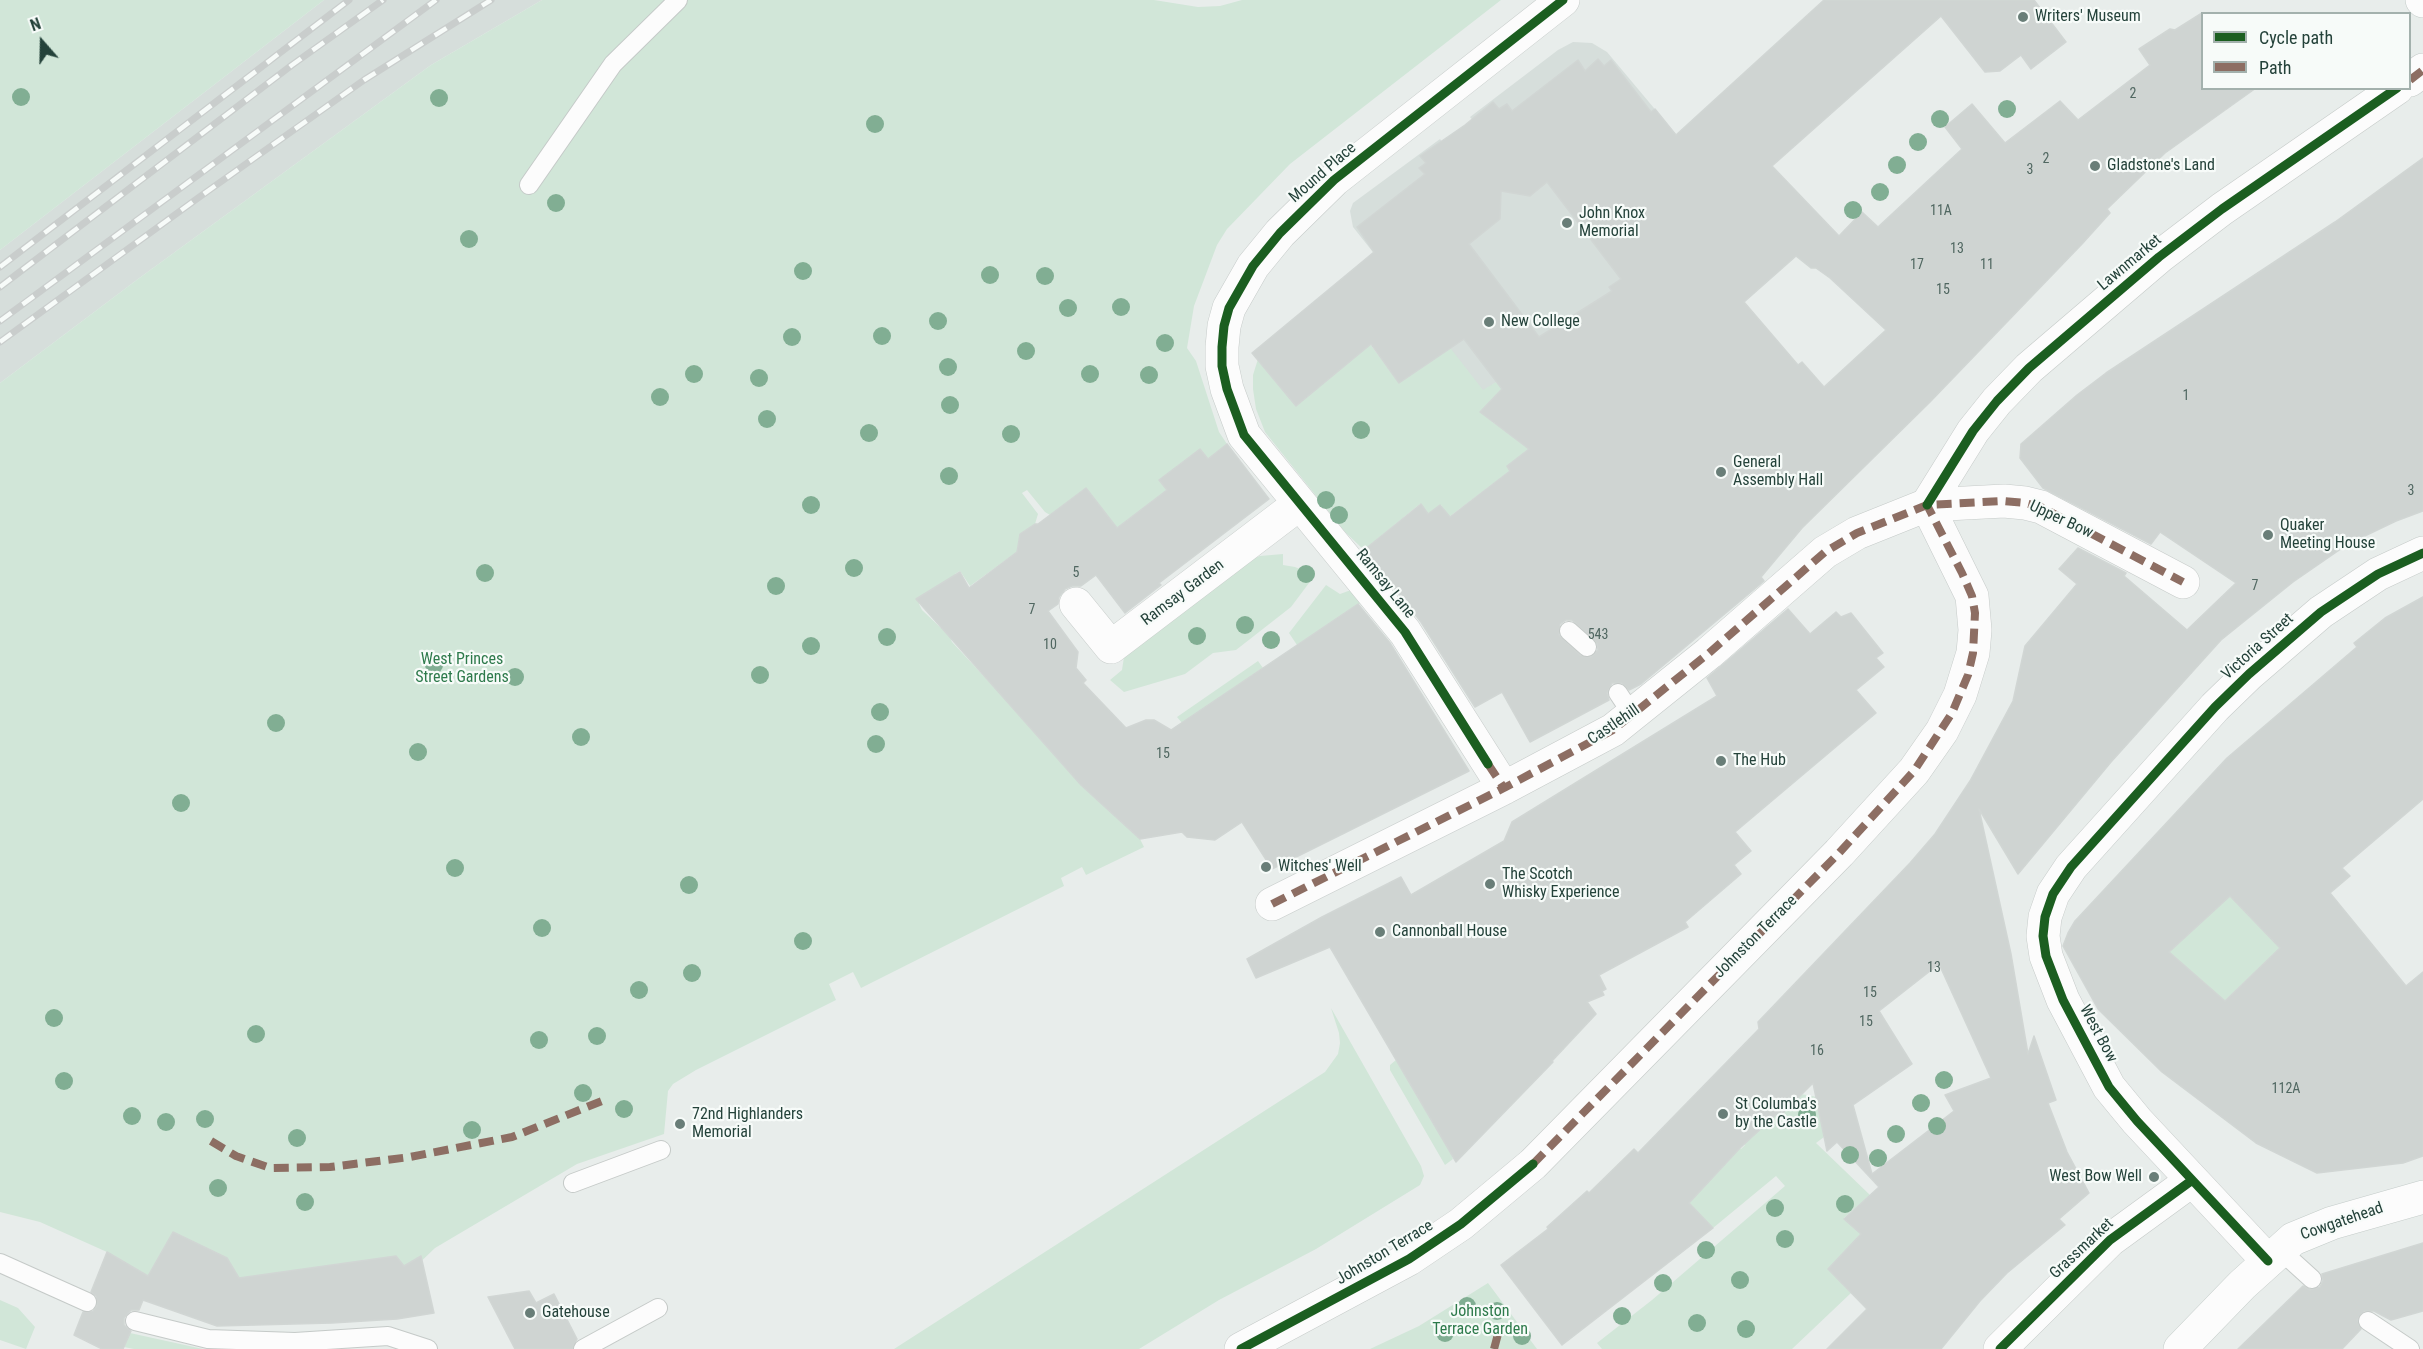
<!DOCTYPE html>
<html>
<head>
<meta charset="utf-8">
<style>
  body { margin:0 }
  #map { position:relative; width:2423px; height:1349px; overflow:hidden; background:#e8edeb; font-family:"Roboto Condensed",sans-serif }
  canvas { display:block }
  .legend { position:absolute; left:2201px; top:12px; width:210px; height:78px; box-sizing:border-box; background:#f7fbf9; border:2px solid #a3b1ad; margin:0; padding:8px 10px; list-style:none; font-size:18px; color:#24423a }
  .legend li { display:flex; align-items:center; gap:12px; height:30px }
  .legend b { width:30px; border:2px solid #a3b1ad }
  .north { position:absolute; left:12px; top:12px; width:60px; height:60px; -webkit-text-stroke:4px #f7fbf9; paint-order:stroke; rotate:340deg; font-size:16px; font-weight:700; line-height:24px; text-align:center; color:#24423a }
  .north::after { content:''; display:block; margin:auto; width:21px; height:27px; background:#24423a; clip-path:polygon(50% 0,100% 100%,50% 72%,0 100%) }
</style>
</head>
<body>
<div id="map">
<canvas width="2423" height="1349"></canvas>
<ul class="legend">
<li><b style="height:8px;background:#1b5e20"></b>Cycle path</li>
<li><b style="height:8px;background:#8d6e63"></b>Path</li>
</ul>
<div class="north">N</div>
</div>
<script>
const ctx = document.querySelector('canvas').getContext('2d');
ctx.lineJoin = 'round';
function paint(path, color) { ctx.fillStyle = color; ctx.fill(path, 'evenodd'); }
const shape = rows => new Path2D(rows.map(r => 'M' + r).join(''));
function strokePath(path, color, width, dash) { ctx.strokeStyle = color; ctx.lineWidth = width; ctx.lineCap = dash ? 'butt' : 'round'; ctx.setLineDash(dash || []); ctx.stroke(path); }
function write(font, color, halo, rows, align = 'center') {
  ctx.font = font + ' "Roboto Condensed",sans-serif'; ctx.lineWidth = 4.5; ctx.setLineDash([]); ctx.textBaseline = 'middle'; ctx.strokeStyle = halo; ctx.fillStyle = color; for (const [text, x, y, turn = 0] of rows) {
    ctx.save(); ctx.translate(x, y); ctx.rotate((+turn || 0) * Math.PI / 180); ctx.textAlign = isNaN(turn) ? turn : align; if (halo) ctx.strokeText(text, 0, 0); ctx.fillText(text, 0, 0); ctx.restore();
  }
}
paint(shape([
  [324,0,542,0,431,65,138,279,0,383,0,250],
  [1573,42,1592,43,1607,52,1726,194,1486,584,1428,514,1440,505,1450,517,1510,471,1499,425,1488,418,1497,382,1483,391,1353,227,1350,211,1353,203,1440,139,1447,148,1477,126,1470,117,1558,50]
]), '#d6dedb');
paint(shape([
  [0,0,324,0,0,250],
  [542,0,1154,0,1198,7,1220,6,1242,0,1501,0,1290,164,1227,229,1217,245,1194,306,1187,348,1196,361,1219,432,1227,444,1208,459,1200,449,1159,480,1167,490,1117,528,1086,488,1050,515,1045,512,1027,490,1022,493,1038,514,1035,524,1020,534,1017,552,970,586,960,571,955,574,958,578,921,598,919,604,922,610,941,628,945,626,952,642,1046,743,1081,785,1140,839,1144,847,1086,875,1082,867,1061,878,1064,886,861,988,853,972,829,984,836,1000,696,1070,673,1084,668,1091,664,1134,577,1164,435,1248,409,1273,239,1278,227,1258,173,1232,158,1259,152,1278,107,1252,40,1222,0,1212,0,383,138,279,431,65],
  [1430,322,1483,390,1496,382,1503,391,1488,418,1495,424,1509,424,1528,450,1510,471,1449,517,1441,505,1428,514,1420,504,1364,550,1345,532,1265,432,1256,409,1253,389,1253,375,1258,359,1296,406,1370,344,1399,383],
  [1283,554,1283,565,1295,567,1315,575,1291,607,1236,650,1213,653,1185,674,1124,692,1110,680,1122,670,1124,657,1247,561,1260,556],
  [1326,585,1340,594,1351,590,1362,602,1297,645,1289,633],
  [1258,661,1263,668,1182,723,1177,717],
  [2230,896,2280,948,2214,1011,2207,985,2201,980,2158,962],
  [1331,1008,1421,1166,1424,1176,1420,1185,1316,1249,1219,1300,1139,1349,894,1349,1325,1072,1338,1054,1340,1043,1339,1033],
  [1396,1060,1451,1153,1453,1159,1445,1165,1390,1070,1390,1065],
  [1801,1094,1817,1097,1824,1137,1816,1143,1870,1195,1844,1218,1861,1234,1829,1269,1851,1293,1792,1349,1602,1349,1597,1343,1652,1300,1785,1186,1776,1176,1713,1228,1683,1198,1723,1167,1737,1145,1741,1149,1745,1145,1741,1141,1775,1107,1782,1114],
  [1488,1283,1537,1349,1370,1349,1419,1326],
  [0,1300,18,1308,35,1327,26,1349,0,1340],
  [130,1333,203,1349,205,1349,134,1349,124,1347]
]), '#d1e6d8');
const building = shape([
  [1824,0,2034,0,2066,42,2031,69,2021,55,2000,71,1985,72,1941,16,1772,166,1839,236,1862,212,1878,227,1962,149,1945,127,1972,104,2005,143,2060,101,2078,120,2150,65,2139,49,2170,29,2175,30,2202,13,2202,88,2256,88,2165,153,2107,209,2110,213,2082,244,1930,402,1802,528,1761,577,1764,581,1641,684,1629,690,1622,683,1612,683,1607,693,1609,700,1530,742,1502,692,1475,707,1421,622,1364,550,1421,504,1428,514,1440,505,1450,517,1510,471,1507,466,1529,449,1480,412,1502,389,1464,339,1399,383,1371,344,1296,406,1252,353,1374,252,1357,227,1425,174,1419,168,1426,163,1420,156,1465,125,1493,102,1499,109,1507,104,1512,111,1578,60,1585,71,1598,59,1604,66,1611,60,1651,112,1655,109,1676,135,1824,0],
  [1547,182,1621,279,1609,287,1612,291,1539,337,1469,244,1500,219,1501,191,1530,196,1547,182],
  [1796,256,1811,268,1816,268,1830,278,1886,330,1824,387,1802,362,1798,365,1744,302,1796,256],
  [1572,620,1597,643,1598,650,1591,657,1580,655,1559,635,1560,624,1566,620,1572,620],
  [2423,158,2423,511,2396,521,2348,544,2293,582,2221,640,2111,762,2018,874,1979,809,2011,954,2028,1054,2034,1036,2056,1100,2048,1103,2067,1152,2089,1193,2059,1219,2065,1225,2007,1273,1980,1301,1941,1349,1827,1349,1867,1309,1828,1269,1861,1234,1844,1219,1879,1187,1837,1142,1827,1151,1813,1083,1782,1114,1780,1111,1740,1148,1689,1203,1713,1228,1562,1345,1501,1265,1548,1229,1547,1227,1587,1191,1589,1193,1634,1149,1638,1153,1759,1029,1758,1022,1910,863,1935,834,1970,781,2013,701,2025,646,2077,584,2059,569,2078,548,2126,573,2124,576,2187,630,2236,583,2160,532,2151,544,2043,488,2020,458,2021,444,2077,395,2106,373,2335,222,2423,158],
  [1939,964,1991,1078,1945,1095,1954,1111,1872,1174,1853,1105,1912,1064,1879,1011,1939,964],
  [1227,444,1269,499,1159,583,1161,585,1125,613,1096,575,1081,586,1072,586,1065,589,1059,597,1058,604,1048,611,1078,652,1076,668,1086,680,1083,683,1126,728,1146,720,1154,720,1171,730,1358,604,1390,643,1469,771,1272,869,1242,822,1215,840,1187,837,1182,832,1140,839,1081,785,916,599,960,572,969,588,1017,552,1020,534,1035,524,1038,524,1086,488,1117,528,1167,490,1159,480,1200,449,1208,459,1227,444],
  [2423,597,2423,799,2342,868,2350,876,2330,893,2406,986,2423,972,2423,1156,2403,1163,2317,1173,2256,1143,2162,1072,2098,1009,2063,946,2068,933,2075,921,2227,758,2357,647,2354,643,2385,618,2423,597],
  [2230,896,2280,948,2225,1001,2169,952,2230,896],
  [1788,609,1810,634,1836,612,1841,617,1851,613,1883,653,1876,658,1884,667,1856,690,1876,713,1735,832,1751,851,1734,865,1741,874,1685,922,1688,927,1599,975,1606,989,1602,991,1604,995,1587,1002,1596,1014,1552,1061,1553,1062,1456,1162,1330,947,1256,978,1247,959,1322,917,1401,877,1411,895,1504,841,1512,822,1717,696,1707,678,1788,609],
  [173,1232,227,1258,239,1278,396,1256,404,1266,421,1256,434,1313,397,1319,332,1323,217,1326,143,1300,139,1310,131,1310,124,1318,124,1325,131,1331,123,1349,102,1349,74,1335,83,1312,93,1311,97,1306,96,1296,91,1292,107,1252,148,1276,173,1232],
  [2423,1243,2423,1311,2391,1320,2374,1311,2364,1311,2357,1320,2361,1329,2342,1349,2238,1349,2303,1286,2310,1290,2320,1287,2323,1281,2322,1274,2423,1243],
  [529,1291,536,1303,554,1294,577,1339,572,1349,515,1349,488,1297,529,1291]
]);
paint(building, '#cfd4d2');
strokePath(building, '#d1d6d4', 1.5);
const lane = shape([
  [529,185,613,64,678,0],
  [1569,631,1587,647],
  [1618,693,1632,714],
  [573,1183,661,1150],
  [2280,1250,2312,1279],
  [0,1263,87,1302],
  [135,1321,208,1339,295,1342,388,1336,428,1349],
  [2368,1321,2410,1349],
  [583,1349,658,1308]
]);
const street = shape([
  [2410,80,2423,70],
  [1927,505,1973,431,1997,401,2029,368,2159,257,2222,209,2397,88],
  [1076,604,1111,647,1299,504],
  [1504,788,1405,632,1244,435,1227,389,1222,366,1222,347,1224,326,1229,308,1253,266,1280,233,1334,180,1563,0],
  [1272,904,1504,788,1613,730,1709,653,1825,552,1857,533,1927,505,2004,501,2025,503,2041,507,2183,582],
  [2268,1261,2137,1121,2109,1087,2063,1000,2046,956,2043,936,2045,917,2053,894,2071,867,2215,707,2249,674,2321,612,2378,574,2423,553],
  [1241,1349,1409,1259,1461,1224,1533,1164,1839,853,1914,771,1942,731,1960,695,1973,653,1975,630,1972,596,1927,505],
  [2000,1349,2110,1240,2191,1181]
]);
const secondary = shape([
  [2422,0,2423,1],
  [2180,1349,2242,1285,2293,1239,2332,1223,2423,1197]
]);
strokePath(lane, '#c5cac8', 20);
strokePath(street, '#c5cac8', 34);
strokePath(secondary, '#c3cbc8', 34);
strokePath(lane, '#fcfcfc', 18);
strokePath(street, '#fcfcfc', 33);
strokePath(secondary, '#fcfcfc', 33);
const rail = shape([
  [0,267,349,0],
  [0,287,292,65,383,0],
  [0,321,436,0],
  [0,342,198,198,364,80,491,0]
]);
strokePath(rail, '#c9cdcc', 7);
strokePath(rail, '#f7fbf9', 4.5, [14]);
strokePath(shape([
  [2410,80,2423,70],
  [1488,764,1504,788],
  [1272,904,1504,788,1613,730,1709,653,1825,552,1857,533,1927,505,2004,501,2025,503,2041,507,2183,582],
  [211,1141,236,1156,270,1168,330,1167,410,1157,512,1137,602,1101],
  [1533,1164,1839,853,1914,771,1952,713,1968,675,1973,653,1975,613,1972,596,1962,573,1927,505],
  [1494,1349,1498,1334]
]), '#8d6e63', 8, [15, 8]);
strokePath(shape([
  [1927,505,1973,431,1997,401,2029,368,2159,257,2222,209,2397,88],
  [1488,764,1405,632,1244,435,1227,389,1222,366,1222,347,1224,326,1229,308,1253,266,1280,233,1334,180,1563,0],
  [2268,1261,2137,1121,2109,1087,2063,1000,2046,956,2043,936,2045,917,2053,894,2071,867,2215,707,2249,674,2321,612,2378,574,2423,553],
  [1241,1349,1409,1259,1461,1224,1533,1164],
  [2000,1349,2110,1240,2191,1181]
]), '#1b5e20', 9);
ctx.fillStyle = '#81ae93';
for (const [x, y] of [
  [21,97],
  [439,98],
  [2007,109],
  [1940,119],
  [875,124],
  [1918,142],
  [1897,165],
  [1880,192],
  [556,203],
  [1853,210],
  [469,239],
  [803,271],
  [990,275],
  [1045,276],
  [1121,307],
  [1068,308],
  [938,321],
  [882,336],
  [792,337],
  [1165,343],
  [1026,351],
  [948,367],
  [694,374],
  [1090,374],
  [1149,375],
  [759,378],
  [660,397],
  [950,405],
  [767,419],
  [1361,430],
  [869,433],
  [1011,434],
  [949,476],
  [1326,500],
  [811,505],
  [1339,515],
  [854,568],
  [485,573],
  [1306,574],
  [776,586],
  [1245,625],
  [1197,636],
  [887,637],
  [1271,640],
  [811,646],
  [434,665],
  [760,675],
  [515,677],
  [880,712],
  [276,723],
  [581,737],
  [876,744],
  [418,752],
  [181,803],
  [455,868],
  [689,885],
  [542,928],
  [803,941],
  [692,973],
  [639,990],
  [54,1018],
  [256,1034],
  [597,1036],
  [539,1040],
  [1944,1080],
  [64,1081],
  [583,1093],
  [1921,1103],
  [624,1109],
  [1807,1115],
  [132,1116],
  [205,1119],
  [166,1122],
  [1937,1126],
  [472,1130],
  [1896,1134],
  [297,1138],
  [1850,1155],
  [1878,1158],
  [218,1188],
  [305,1202],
  [1845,1204],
  [1775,1208],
  [1785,1239],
  [1706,1250],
  [1740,1280],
  [1663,1283],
  [1467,1306],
  [1497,1311],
  [1622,1316],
  [1697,1323],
  [1746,1329],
  [1445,1333],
  [1522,1336]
]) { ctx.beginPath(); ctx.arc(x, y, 9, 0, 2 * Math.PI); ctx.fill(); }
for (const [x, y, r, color] of [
  [2023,17,6,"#697e78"],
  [2095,166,6,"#697e78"],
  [1567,223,6,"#697e78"],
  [1489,322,6,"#697e78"],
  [1721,472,6,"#697e78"],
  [2268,535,6,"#697e78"],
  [1721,761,6,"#697e78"],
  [1266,867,6,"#697e78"],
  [1490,884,6,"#697e78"],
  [1380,932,6,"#697e78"],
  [1723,1114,6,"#697e78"],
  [680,1124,6,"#697e78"],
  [2154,1177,6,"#697e78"],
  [530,1313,6,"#697e78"]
]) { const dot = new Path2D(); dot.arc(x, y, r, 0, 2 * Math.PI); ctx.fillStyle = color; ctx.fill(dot); strokePath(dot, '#f7fbf9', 2); }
write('14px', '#506761', null, [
  ["2",2133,94],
  ["2",2046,159],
  ["3",2030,170],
  ["11A",1941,211],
  ["13",1957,249],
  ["17",1917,265],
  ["11",1987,265],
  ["15",1943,290],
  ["1",2186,396],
  ["3",2411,491],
  ["5",1076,573],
  ["7",2255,586],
  ["7",1032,610],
  ["543",1598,635],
  ["10",1050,645],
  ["15",1163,754],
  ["13",1934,968],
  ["15",1870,993],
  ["15",1866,1022],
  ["16",1817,1051],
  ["112A",2286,1089]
]);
write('16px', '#24423a', '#f7fbf9', [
  ["Writers' Museum",2035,17],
  ["Gladstone's Land",2107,166],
  ["John Knox",1579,214],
  ["Memorial",1579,232],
  ["New College",1501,322],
  ["General",1733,463],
  ["Assembly Hall",1733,481],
  ["Quaker",2280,526],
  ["Meeting House",2280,544],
  ["The Hub",1733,761],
  ["Witches' Well",1278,867],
  ["The Scotch",1502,875],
  ["Whisky Experience",1502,893],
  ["Cannonball House",1392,932],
  ["St Columba's",1735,1105],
  ["by the Castle",1735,1123],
  ["72nd Highlanders",692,1115],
  ["Memorial",692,1133],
  ["West Bow Well",2142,1177,"right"],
  ["Gatehouse",542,1313]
], 'left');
write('16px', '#24423a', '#f7fbf9', [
  ["Mound Place",1323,173,-41],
  ["Lawnmarket",2130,263,-40],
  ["Upper Bow",2061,520,25],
  ["Ramsay Lane",1385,584,51],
  ["Ramsay Garden",1183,593,-37],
  ["Victoria Street",2258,647,-42],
  ["Castlehill",1614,725,-34],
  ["Johnston Terrace",1756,937,-45],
  ["West Bow",2098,1034,62],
  ["Cowgatehead",2342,1222,-19],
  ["Grassmarket",2082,1249,-43],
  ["Johnston Terrace",1385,1253,-31]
]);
write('16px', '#2d7a4b', '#f7fbf9', [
  ["West Princes",462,660],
  ["Street Gardens",462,678],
  ["Johnston",1480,1312],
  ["Terrace Garden",1480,1330]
]);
</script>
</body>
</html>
